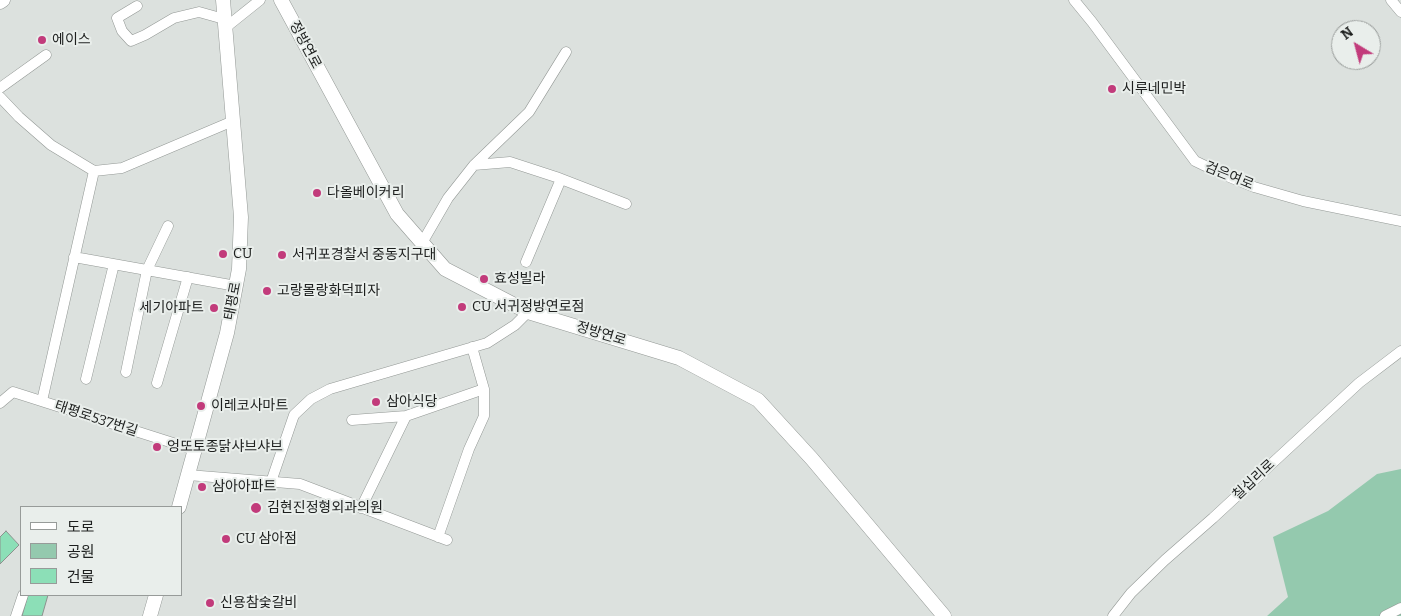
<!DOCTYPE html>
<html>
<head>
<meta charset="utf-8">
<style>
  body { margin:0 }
  #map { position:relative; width:1401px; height:616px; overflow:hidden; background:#dce1de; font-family:Bitter,"Noto Sans KR",serif }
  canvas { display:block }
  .legend { position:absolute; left:20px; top:506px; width:162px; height:90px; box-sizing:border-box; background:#e9eeeb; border:1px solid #979b99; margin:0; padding:6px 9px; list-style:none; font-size:15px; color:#1d1f1e }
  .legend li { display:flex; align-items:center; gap:10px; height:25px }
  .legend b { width:25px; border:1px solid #979b99 }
  .north { position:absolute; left:1331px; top:20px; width:50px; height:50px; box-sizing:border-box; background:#e9eeeb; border:1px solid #979b99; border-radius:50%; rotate:323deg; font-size:14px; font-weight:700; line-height:20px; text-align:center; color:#1d1f1e }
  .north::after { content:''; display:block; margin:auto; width:18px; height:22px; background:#c23b7b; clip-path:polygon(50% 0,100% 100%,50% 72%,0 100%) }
</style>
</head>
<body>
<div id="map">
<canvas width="1401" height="616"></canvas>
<ul class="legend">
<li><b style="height:6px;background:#fff"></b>도로</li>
<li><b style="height:14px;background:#94c9ae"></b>공원</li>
<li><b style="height:14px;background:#8cdfb7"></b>건물</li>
</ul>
<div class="north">N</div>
</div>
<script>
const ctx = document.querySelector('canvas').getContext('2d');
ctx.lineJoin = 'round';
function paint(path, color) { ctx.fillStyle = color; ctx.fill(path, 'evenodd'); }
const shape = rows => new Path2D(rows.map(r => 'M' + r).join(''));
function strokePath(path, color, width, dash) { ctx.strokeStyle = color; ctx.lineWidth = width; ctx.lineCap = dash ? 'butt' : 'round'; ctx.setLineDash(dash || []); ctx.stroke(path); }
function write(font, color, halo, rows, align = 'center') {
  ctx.font = font + ' Bitter,"Noto Sans KR",serif'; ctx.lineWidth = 4; ctx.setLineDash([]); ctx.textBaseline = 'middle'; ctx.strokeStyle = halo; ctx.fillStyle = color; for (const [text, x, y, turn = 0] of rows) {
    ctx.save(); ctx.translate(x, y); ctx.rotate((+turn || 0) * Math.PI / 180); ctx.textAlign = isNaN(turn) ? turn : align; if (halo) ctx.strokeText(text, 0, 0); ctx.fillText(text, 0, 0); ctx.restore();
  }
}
paint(shape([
  [1401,469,1401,616,1267,616,1288,597,1273,537,1328,511,1377,474]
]), '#94c9ae');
const building = shape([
  [6,531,19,545,0,564,0,537,6,531],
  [28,595,48,595,42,616,22,616,28,595]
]);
paint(building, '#8cdfb7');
strokePath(building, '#8c918e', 1);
const minor = shape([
  [1074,0,1092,22,1195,161,1222,174,1254,187,1303,201,1401,221],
  [1391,0,1401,12],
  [137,6,117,18,122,31,131,41,145,35,174,18,199,12,224,19],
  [225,28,260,0],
  [0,88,46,55],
  [0,97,19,117,51,145,94,171,122,168,233,121],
  [474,165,510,162,556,177,626,204],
  [422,243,448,198,474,165,529,112,566,52],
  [74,257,236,286],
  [526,262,561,179],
  [126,372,147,270,168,226],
  [86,379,114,264],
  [157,383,188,277],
  [42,401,94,171],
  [0,403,13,392,195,450],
  [352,420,406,416,484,389],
  [188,475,300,484,447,540],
  [271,482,294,415,311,399,330,389,487,343,515,325,528,312],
  [361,508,406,416],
  [438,537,469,449,484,416,484,389,472,347],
  [16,616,23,595],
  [1113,616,1131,593,1165,560,1213,518,1359,383,1401,351],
  [1385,616,1401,608]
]);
const major = shape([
  [281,0,397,214,445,269,528,312,679,358,758,400,812,459,944,616],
  [0,2,3,0],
  [179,507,227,333,239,269,241,217,223,0],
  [150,616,156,595]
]);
strokePath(minor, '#939895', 11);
strokePath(major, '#939895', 15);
strokePath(minor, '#fff', 10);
strokePath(major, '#fff', 14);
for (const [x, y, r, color] of [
  [42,40,5,"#c23b7b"],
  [1112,89,5,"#c23b7b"],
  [317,193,5,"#c23b7b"],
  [223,254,5,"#c23b7b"],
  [282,255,5,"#c23b7b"],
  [484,279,5,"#c23b7b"],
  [267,291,5,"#c23b7b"],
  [462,307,5,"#c23b7b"],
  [214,308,5,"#c23b7b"],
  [376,402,5,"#c23b7b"],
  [201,406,5,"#c23b7b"],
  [157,447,5,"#c23b7b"],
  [202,487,5,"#c23b7b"],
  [256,508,6,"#c23b7b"],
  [226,539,5,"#c23b7b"],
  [210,603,5,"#c23b7b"]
]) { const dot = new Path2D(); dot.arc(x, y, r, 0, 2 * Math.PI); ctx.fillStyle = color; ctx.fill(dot); strokePath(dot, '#e9eeeb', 2); }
write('14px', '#1d1f1e', '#e9eeeb', [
  ["에이스",52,40],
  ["시루네민박",1122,89],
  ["다올베이커리",327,193],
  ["CU",233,254],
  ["서귀포경찰서 중동지구대",292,255],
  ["효성빌라",494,279],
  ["고랑몰랑화덕피자",277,291],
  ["CU 서귀정방연로점",472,307],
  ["세기아파트",204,308,"right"],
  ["삼아식당",386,402],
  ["이레코사마트",211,406],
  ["엉또토종닭샤브샤브",167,447],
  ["삼아아파트",212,487],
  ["김현진정형외과의원",267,508],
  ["CU 삼아점",236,539],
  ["신용참숯갈비",220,603]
], 'left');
write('14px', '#1d1f1e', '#e9eeeb', [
  ["정방연로",305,45,62],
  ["검은여로",1229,176,22],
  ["태평로",233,301,-79],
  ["정방연로",601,334,17],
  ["태평로537번길",96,419,18],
  ["칠십리로",1254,480,-43]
]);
</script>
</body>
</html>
